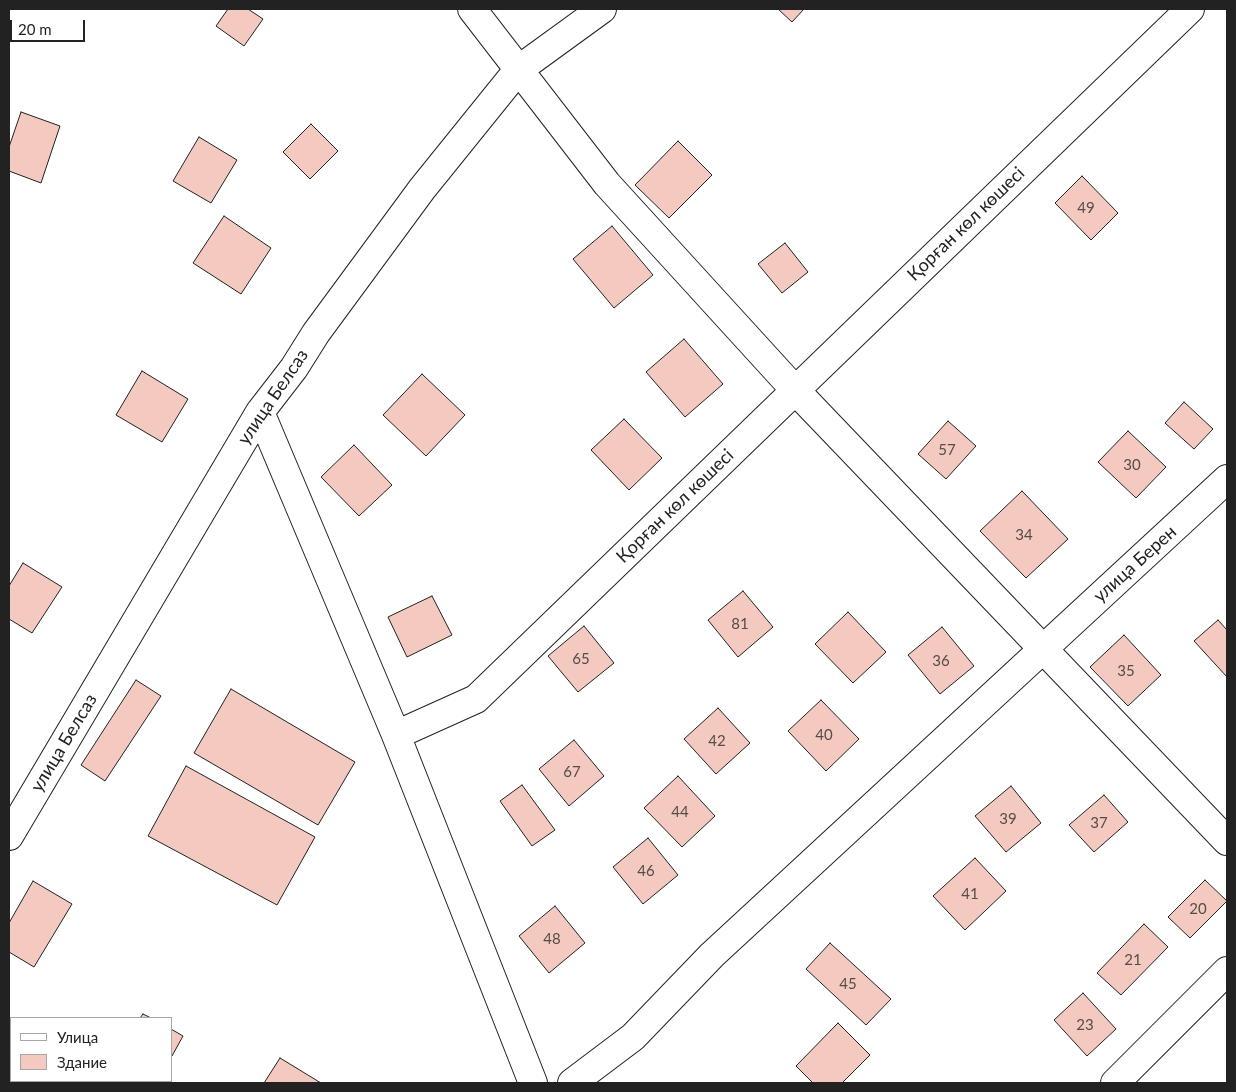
<!DOCTYPE html>
<html>
<head>
<meta charset="utf-8">
<style>
  body { margin:0 }
  #map { position:relative; width:1236px; height:1092px; overflow:hidden; background:#fff; font-family:Lato,sans-serif }
  canvas { display:block }
  .frame { position:absolute; inset:0; border:10px solid #222; pointer-events:none }
  .legend { position:absolute; left:10px; top:1017px; width:162px; height:65px; box-sizing:border-box; background:#fff; border:1px solid #a7a7a7; margin:0; padding:6px 9px; list-style:none; font-size:15px; color:#222 }
  .legend li { display:flex; align-items:center; gap:10px; height:25px }
  .legend b { width:25px; border:1px solid #a7a7a7 }
  .scale { position:absolute; left:10px; top:20px; width:75px; height:22px; box-sizing:border-box; border:2px solid #222; border-top:0; padding-left:6px; font-size:15px; line-height:18px; white-space:nowrap; color:#222; -webkit-text-stroke:4px #fff; paint-order:stroke }
</style>
</head>
<body>
<div id="map">
<canvas width="1236" height="1092"></canvas>
<div class="frame"></div>
<ul class="legend">
<li><b style="height:6px;background:#fff"></b>Улица</li>
<li><b style="height:14px;background:#f3c9c0"></b>Здание</li>
</ul>
<div class="scale">20 m</div>
</div>
<script>
const ctx = document.querySelector('canvas').getContext('2d');
ctx.lineJoin = 'round';
function paint(path, color) { ctx.fillStyle = color; ctx.fill(path, 'evenodd'); }
const shape = rows => new Path2D(rows.map(r => 'M' + r).join(''));
function strokePath(path, color, width, dash) { ctx.strokeStyle = color; ctx.lineWidth = width; ctx.lineCap = dash ? 'butt' : 'round'; ctx.setLineDash(dash || []); ctx.stroke(path); }
function write(font, color, halo, rows, align = 'center') {
  ctx.font = font + ' Lato,sans-serif'; ctx.lineWidth = 4; ctx.setLineDash([]); ctx.textBaseline = 'middle'; ctx.strokeStyle = halo; ctx.fillStyle = color; for (const [text, x, y, turn = 0] of rows) {
    ctx.save(); ctx.translate(x, y); ctx.rotate((+turn || 0) * Math.PI / 180); ctx.textAlign = isNaN(turn) ? turn : align; if (halo) ctx.strokeText(text, 0, 0); ctx.fillText(text, 0, 0); ctx.restore();
  }
}
const building = shape([
  [228,9,248,9,263,19,244,46,216,26,228,9],
  [778,9,804,9,792,22,778,9],
  [21,112,60,126,41,183,9,171,9,147,21,112],
  [311,124,338,151,310,179,283,152,311,124],
  [199,137,237,160,211,203,173,181,199,137],
  [678,141,712,175,669,218,635,185,678,141],
  [1082,176,1118,213,1091,240,1055,203,1082,176],
  [224,216,271,248,241,294,193,263,224,216],
  [612,226,653,275,614,308,573,259,612,226],
  [785,243,808,272,782,293,758,264,785,243],
  [684,339,723,384,685,417,646,372,684,339],
  [142,371,188,399,162,442,116,415,142,371],
  [422,374,465,415,426,456,383,415,422,374],
  [1184,402,1213,429,1194,449,1165,423,1184,402],
  [624,419,662,458,629,490,591,450,624,419],
  [948,421,976,446,946,479,918,454,948,421],
  [1128,431,1166,467,1136,498,1098,462,1128,431],
  [354,445,392,485,359,516,321,477,354,445],
  [1022,491,1068,539,1026,578,980,531,1022,491],
  [23,563,62,587,32,633,9,619,9,586,23,563],
  [743,591,773,627,738,657,708,620,743,591],
  [432,596,452,635,407,657,388,617,432,596],
  [848,612,886,652,853,683,815,644,848,612],
  [1218,620,1227,630,1227,677,1194,641,1218,620],
  [584,626,614,663,578,692,548,656,584,626],
  [942,627,974,666,940,694,908,655,942,627],
  [1124,635,1161,675,1128,706,1090,667,1124,635],
  [136,680,161,696,105,781,81,765,136,680],
  [231,689,355,762,318,825,194,753,231,689],
  [821,700,859,739,826,771,788,731,821,700],
  [718,708,750,743,716,774,684,739,718,708],
  [574,740,604,776,569,806,539,769,574,740],
  [186,766,315,837,277,905,148,836,186,766],
  [678,776,715,816,682,847,644,808,678,776],
  [522,785,555,830,532,846,500,801,522,785],
  [1011,786,1041,823,1006,852,975,816,1011,786],
  [1104,795,1128,822,1094,852,1069,825,1104,795],
  [648,838,678,875,643,904,613,867,648,838],
  [975,858,1006,891,965,930,933,896,975,858],
  [1205,880,1227,901,1190,938,1168,917,1205,880],
  [33,881,72,904,34,967,9,952,9,923,33,881],
  [555,906,585,943,549,973,519,936,555,906],
  [1144,924,1168,947,1121,995,1097,973,1144,924],
  [830,943,891,999,866,1025,806,969,830,943],
  [1083,993,1116,1029,1087,1056,1054,1020,1083,993],
  [143,1014,151,1018,140,1018,143,1014],
  [838,1023,870,1055,842,1083,813,1083,796,1066,838,1023],
  [171,1029,183,1036,172,1056,171,1056,171,1029],
  [280,1058,321,1083,264,1083,280,1058]
]);
paint(building, '#f3c9c0');
strokePath(building, '#222', 1);
const minor = shape([
  [472,9,607,184,795,390,1227,841],
  [260,412,396,735,476,699,1190,9],
  [396,735,533,1083],
  [9,836,260,412,294,368,316,333,422,189,518,70,602,9],
  [9,1062,11,1064],
  [44,1081,48,1083],
  [572,1083,633,1037,712,955,1227,479],
  [1115,1083,1227,971]
]);
strokePath(minor, '#222', 30);
strokePath(minor, '#fff', 28);
write('15px', '#564c4a', null, [
  ["49",1086,208],
  ["57",947,450],
  ["30",1132,465],
  ["34",1024,535],
  ["81",740,624],
  ["65",581,659],
  ["36",941,661],
  ["35",1126,671],
  ["40",824,735],
  ["42",717,741],
  ["67",572,772],
  ["44",680,812],
  ["39",1008,819],
  ["37",1099,823],
  ["46",646,871],
  ["41",970,894],
  ["20",1198,909],
  ["48",552,939],
  ["21",1133,960],
  ["45",848,984],
  ["23",1085,1025]
]);
write('18px', '#222', '#fff', [
  ["Қорған көл көшесі",966,224,-44],
  ["улица Белсаз",273,397,-56],
  ["Қорған көл көшесі",675,506,-44],
  ["улица Берен",1135,564,-42],
  ["улица Белсаз",64,743,-59]
]);
</script>
</body>
</html>
